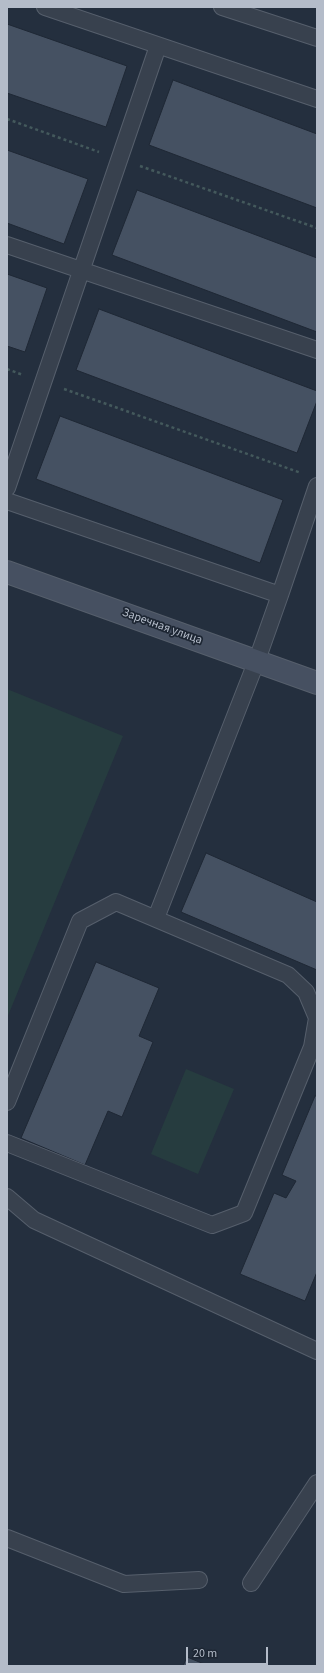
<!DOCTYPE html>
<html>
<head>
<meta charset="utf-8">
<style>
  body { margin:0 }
  #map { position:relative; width:324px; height:1673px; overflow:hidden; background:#242f3e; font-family:"Source Sans 3",sans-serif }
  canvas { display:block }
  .frame { position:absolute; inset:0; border:8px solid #b4bcc9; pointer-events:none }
  .scale { position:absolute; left:186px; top:1647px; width:82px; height:18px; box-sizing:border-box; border:2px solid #b4bcc9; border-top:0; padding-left:5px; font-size:12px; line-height:14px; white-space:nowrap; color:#b4bcc9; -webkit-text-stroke:3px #1d2633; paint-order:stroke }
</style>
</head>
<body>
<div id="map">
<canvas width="324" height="1673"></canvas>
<div class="frame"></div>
<div class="scale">20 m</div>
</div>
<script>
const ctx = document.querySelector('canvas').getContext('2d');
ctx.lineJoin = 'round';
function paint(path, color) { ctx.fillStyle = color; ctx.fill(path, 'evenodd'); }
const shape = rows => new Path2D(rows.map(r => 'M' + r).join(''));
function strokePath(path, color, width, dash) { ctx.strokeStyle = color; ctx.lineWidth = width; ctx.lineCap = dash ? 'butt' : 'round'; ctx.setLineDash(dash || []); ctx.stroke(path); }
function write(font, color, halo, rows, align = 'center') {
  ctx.font = font + ' "Source Sans 3",sans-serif'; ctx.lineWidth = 3.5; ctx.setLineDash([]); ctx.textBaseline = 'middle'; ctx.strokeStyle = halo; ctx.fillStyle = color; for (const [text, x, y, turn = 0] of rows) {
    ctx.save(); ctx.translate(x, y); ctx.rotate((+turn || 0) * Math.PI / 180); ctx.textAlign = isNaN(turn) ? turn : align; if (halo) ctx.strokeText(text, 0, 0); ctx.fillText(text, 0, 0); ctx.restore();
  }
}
paint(shape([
  [7,689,123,736,7,1018],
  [186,1069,234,1089,198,1174,151,1154]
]), '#263c3f');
const building = shape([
  [7,24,127,66,106,127,7,93,7,24],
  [173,80,317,134,317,208,149,145,173,80],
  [7,150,88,179,64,244,7,223,7,150],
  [137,190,317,258,317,332,112,255,137,190],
  [7,274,47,288,25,352,7,346,7,274],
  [99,309,317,391,317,401,297,453,76,370,99,309],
  [60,416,283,500,260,563,36,479,60,416],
  [206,853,317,902,317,970,181,912,206,853],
  [96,962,159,988,139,1036,153,1042,122,1117,108,1111,85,1165,21,1138,96,962],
  [315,1096,317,1096,317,1272,305,1301,240,1274,274,1193,286,1198,296,1181,282,1175,315,1096],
  [187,1657,209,1666,183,1666,187,1657]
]);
paint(building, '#455162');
strokePath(building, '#1f2835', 1);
const lane = shape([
  [45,7,317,99],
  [222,7,317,38],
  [7,245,317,350],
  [7,488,158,46],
  [7,501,280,595,317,486],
  [156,918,257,660,280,595],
  [7,1102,80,921,116,902,288,975,306,992,317,1018,312,1047,244,1213,212,1225,7,1143],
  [7,1197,34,1220,317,1351],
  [7,1538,124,1584,199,1580],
  [251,1583,317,1483]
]);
const secondary = shape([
  [7,572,317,683]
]);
strokePath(lane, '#565f6c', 18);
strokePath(secondary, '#565f6c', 24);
strokePath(shape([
  [7,119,99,152],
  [140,166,317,228],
  [7,369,23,375],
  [64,389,301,473]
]), '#44595c', 2.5, [3, 3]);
strokePath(lane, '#38414e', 16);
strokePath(secondary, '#465061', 22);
write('12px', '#b4bcc9', '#1d2633', [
  ["Заречная улица",162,627,20]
]);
</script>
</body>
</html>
